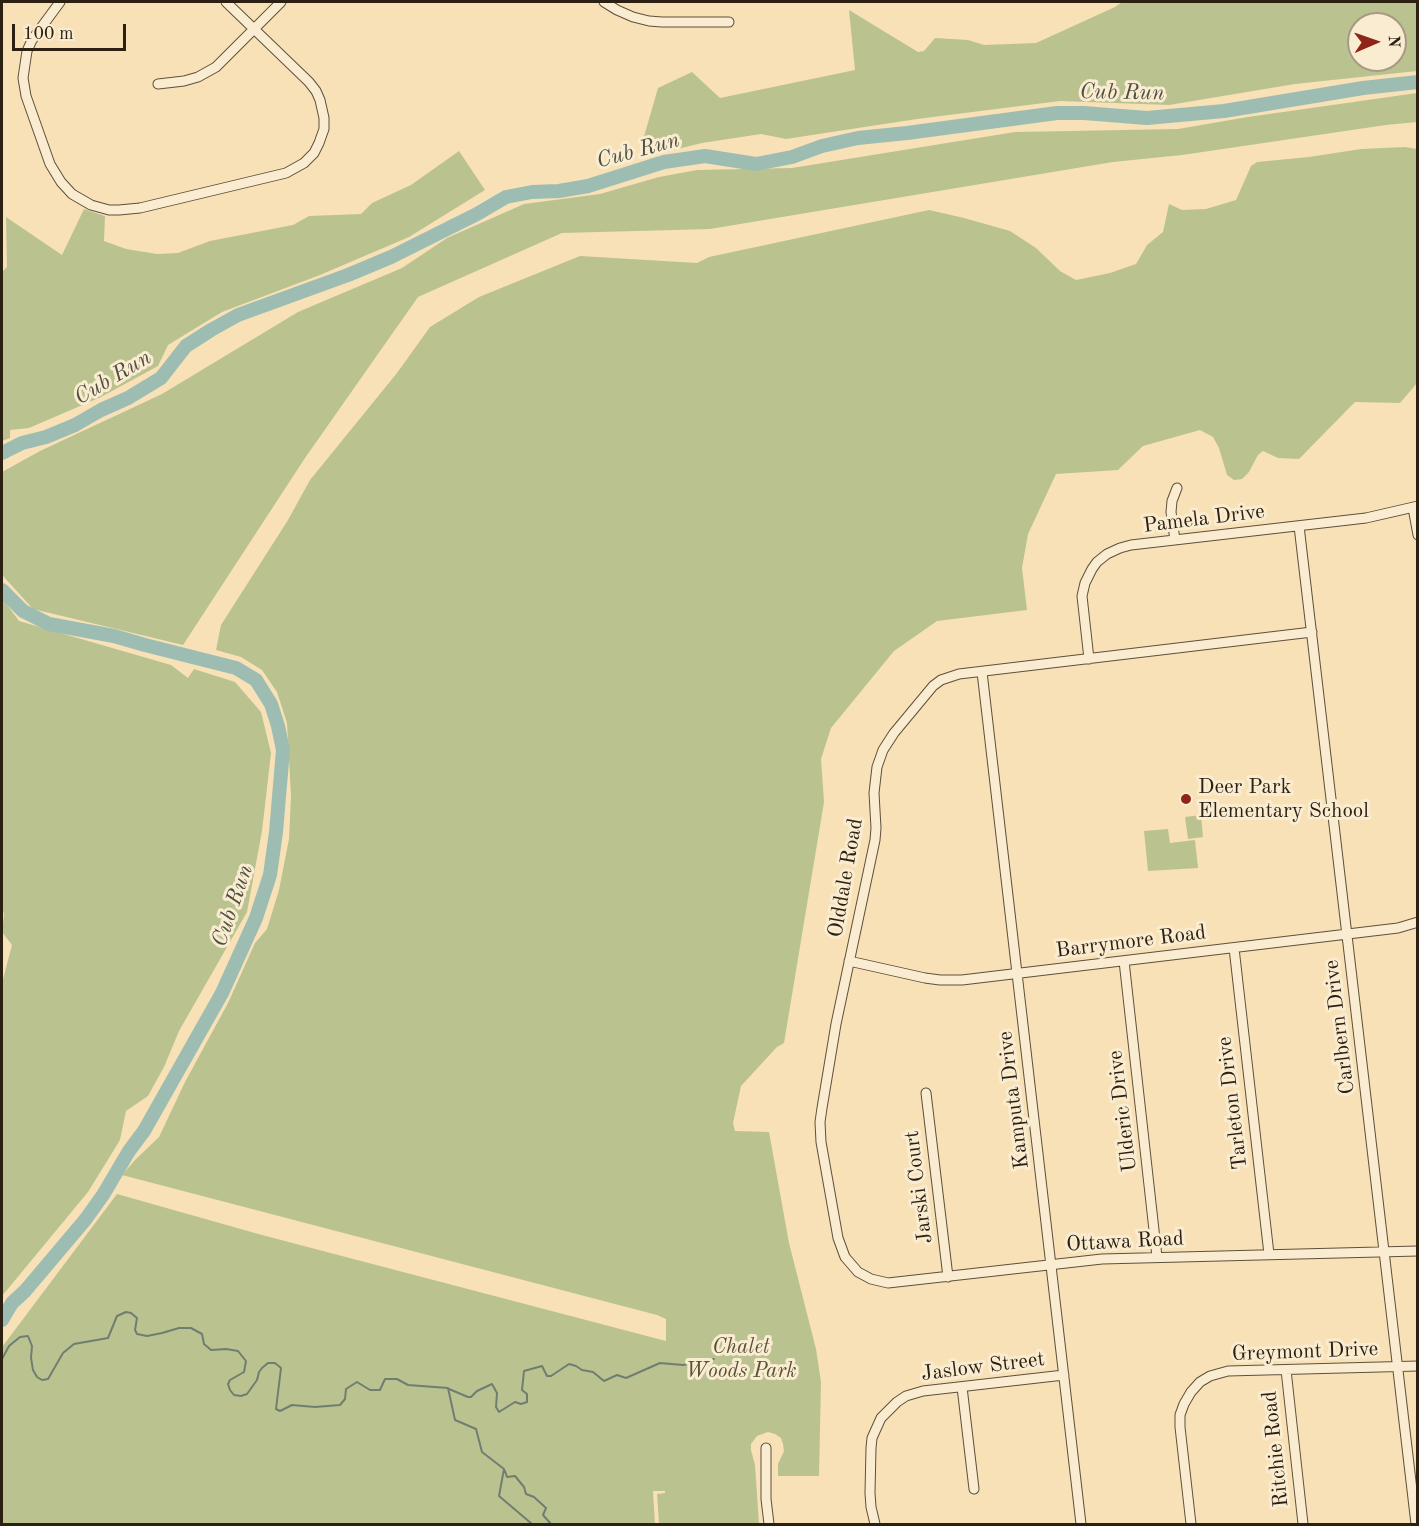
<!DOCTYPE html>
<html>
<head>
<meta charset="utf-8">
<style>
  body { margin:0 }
  #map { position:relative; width:1419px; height:1526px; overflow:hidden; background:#f8e1b6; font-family:"Old Standard TT",serif }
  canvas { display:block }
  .frame { position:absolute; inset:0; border:3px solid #2b2012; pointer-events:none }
  .north { position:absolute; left:1347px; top:12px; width:60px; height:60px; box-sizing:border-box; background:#faecd0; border:2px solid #a79a84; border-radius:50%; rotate:88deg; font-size:16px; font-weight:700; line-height:24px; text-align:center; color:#2b2012 }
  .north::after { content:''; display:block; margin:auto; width:21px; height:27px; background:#8f2418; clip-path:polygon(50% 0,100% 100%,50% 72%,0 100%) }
  .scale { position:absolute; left:12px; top:24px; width:114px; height:27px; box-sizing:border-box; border:3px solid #2b2012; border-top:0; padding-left:8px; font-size:18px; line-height:21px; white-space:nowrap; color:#2b2012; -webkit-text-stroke:4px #faecd0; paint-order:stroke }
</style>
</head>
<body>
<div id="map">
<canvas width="1419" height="1526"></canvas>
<div class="frame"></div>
<div class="north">N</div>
<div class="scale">100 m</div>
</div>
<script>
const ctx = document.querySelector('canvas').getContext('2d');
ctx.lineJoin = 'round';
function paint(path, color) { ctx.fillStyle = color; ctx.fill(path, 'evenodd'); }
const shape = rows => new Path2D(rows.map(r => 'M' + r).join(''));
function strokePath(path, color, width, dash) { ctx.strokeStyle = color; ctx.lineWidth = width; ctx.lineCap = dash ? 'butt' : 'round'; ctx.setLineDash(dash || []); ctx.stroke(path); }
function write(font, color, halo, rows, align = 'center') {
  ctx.font = font + ' "Old Standard TT",serif'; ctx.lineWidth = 6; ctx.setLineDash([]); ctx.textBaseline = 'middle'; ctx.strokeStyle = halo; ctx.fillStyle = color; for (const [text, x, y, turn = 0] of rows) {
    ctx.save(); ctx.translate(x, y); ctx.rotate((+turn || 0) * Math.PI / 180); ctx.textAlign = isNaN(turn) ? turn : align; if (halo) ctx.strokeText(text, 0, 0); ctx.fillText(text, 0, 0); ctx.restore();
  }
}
paint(shape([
  [1122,2,1417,2,1417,71,1295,84,1169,105,1060,101,917,119,786,139,761,134,702,143,649,156,643,140,658,88,692,72,720,98,855,70,849,10,918,52,924,51,935,38,968,40,984,45,1036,43,1115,7],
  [1359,24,1395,24,1395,60,1359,60],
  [1417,93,1417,122,1386,125,1182,155,1113,162,710,229,562,233,418,297,305,458,183,645,33,609,4,577,2,573,2,472,40,451,162,394,298,312,402,268,447,238,524,204,600,194,659,177,697,170,792,168,1015,132,1178,129,1248,117],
  [1405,147,1417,149,1418,382,1400,403,1355,402,1299,459,1278,458,1263,451,1258,455,1249,472,1242,479,1234,480,1227,475,1219,448,1213,437,1200,430,1143,446,1118,470,1056,474,1028,534,1022,568,1027,610,937,621,894,651,831,728,821,759,824,802,784,1043,777,1047,741,1086,733,1123,735,1131,769,1132,789,1243,816,1349,821,1382,819,1476,778,1476,778,1464,784,1451,783,1444,781,1438,775,1434,768,1432,757,1436,751,1444,751,1450,755,1465,759,1524,659,1524,657,1494,665,1493,665,1491,653,1491,655,1524,2,1524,2,1347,117,1194,262,1235,666,1341,666,1319,657,1315,122,1175,135,1160,159,1137,185,1082,228,1003,255,943,267,929,279,890,289,839,291,796,287,723,277,692,262,670,241,657,216,650,221,625,288,520,310,480,397,373,430,327,479,297,580,256,697,263,709,257,929,210,964,218,1010,231,1036,248,1060,271,1076,280,1110,273,1136,264,1147,245,1163,232,1169,204,1182,210,1206,209,1236,200,1251,166,1257,162,1309,157,1361,149],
  [459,151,485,190,409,237,320,275,222,312,168,345,158,366,101,397,29,428,10,430,10,438,2,441,2,272,7,267,6,217,62,255,84,209,105,216,104,241,126,249,157,254,178,253,210,241,293,225,309,216,361,214,372,203,411,185],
  [2,598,19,621,171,665,188,678,194,669,235,682,261,712,271,753,262,831,247,912,179,1031,164,1067,148,1096,126,1111,120,1140,88,1192,2,1296,2,983,12,945,2,932,4,914,2,907],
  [1201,815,1203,837,1188,839,1185,817],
  [1168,829,1170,843,1195,840,1198,868,1148,871,1144,831]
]), '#bac390');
strokePath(shape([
  [2,1359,9,1346,20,1337,28,1336,32,1346,31,1358,33,1370,37,1377,42,1380,48,1379,63,1353,74,1344,108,1338,117,1316,126,1312,131,1313,137,1318,135,1330,137,1334,147,1336,162,1333,179,1328,191,1328,202,1334,204,1344,211,1350,226,1349,238,1351,246,1361,244,1372,230,1380,228,1384,230,1390,234,1395,241,1396,247,1394,257,1380,259,1372,262,1368,268,1363,275,1363,281,1368,276,1409,280,1411,292,1405,315,1407,340,1405,345,1399,346,1389,357,1382,370,1390,380,1390,385,1379,397,1379,408,1385,448,1388,455,1420,476,1429,482,1452,504,1469,499,1496,532,1524],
  [449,1389,468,1397,471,1397,477,1391,492,1384,497,1393,496,1407,499,1412,515,1402,521,1404,527,1402,527,1394,522,1390,524,1371,542,1366,547,1376,551,1376,569,1364,576,1366,582,1370,593,1372,604,1381,617,1375,626,1378,660,1363,683,1365,714,1359],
  [505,1471,507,1477,515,1476,524,1487,526,1494,534,1497,546,1508,543,1515,551,1524]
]), '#707e72', 2);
strokePath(shape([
  [2,453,22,443,46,437,75,425,101,410,128,398,161,378,186,346,211,330,238,315,348,275,391,257,477,214,506,197,532,192,559,191,588,186,664,162,705,156,756,164,792,157,822,146,858,138,907,133,1057,113,1084,113,1147,118,1224,111,1363,88,1418,82],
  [2,590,23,611,49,624,114,636,145,645,236,668,256,680,271,704,278,726,283,750,276,832,270,875,256,918,222,993,144,1131,129,1151,103,1195,85,1220,25,1291,12,1303,2,1320]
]), '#9ebdb2', 14);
const minor = shape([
  [60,2,32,40,27,51,23,78,26,96,50,164,61,182,72,194,91,205,109,210,119,210,140,208,286,173,304,163,314,153,319,143,324,129,324,118,320,100,316,91,309,82,226,2],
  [604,2,617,10,633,17,649,21,662,22,729,22],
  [158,84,184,81,198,77,216,67,281,2],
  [1413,508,1418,535],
  [1299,526,1416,1524],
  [1175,540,1171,512,1172,501,1177,488],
  [1312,632,959,674,941,680,933,686,894,733,883,750,877,767,874,793,876,828,875,840,836,1024,822,1108,820,1122,821,1142,838,1238,845,1257,858,1272,871,1279,888,1283,1102,1259,1418,1251],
  [1089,659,1082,596,1085,583,1092,569,1097,562,1107,554,1120,548,1131,545,1366,518,1418,506],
  [982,672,1081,1524],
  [1234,948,1269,1254],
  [849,961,925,978,940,980,962,980,1398,928,1418,922],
  [1124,961,1157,1257],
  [926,1093,948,1277],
  [1286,1370,1303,1524],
  [962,1387,974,1489],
  [766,1448,766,1499,769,1524],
  [875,1524,871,1507,870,1493,871,1448,872,1438,881,1418,897,1402,906,1396,923,1391,1064,1375],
  [1191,1524,1180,1427,1180,1415,1184,1404,1191,1392,1200,1382,1210,1376,1228,1371,1418,1366]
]);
strokePath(minor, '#5e503b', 11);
strokePath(minor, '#faecd0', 9);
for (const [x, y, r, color] of [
  [1186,799,6,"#8f2418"]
]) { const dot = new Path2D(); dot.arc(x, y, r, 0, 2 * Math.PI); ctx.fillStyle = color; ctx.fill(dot); strokePath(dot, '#faecd0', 2); }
write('21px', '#2b2012', '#faecd0', [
  ["Pamela Drive",1204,519,-7],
  ["Olddale Road",846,878,-80],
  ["Barrymore Road",1131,942,-7],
  ["Carlbern Drive",1340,1027,-97],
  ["Kamputa Drive",1014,1100,-97],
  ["Tarleton Drive",1233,1103,-97],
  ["Ulderic Drive",1123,1111,-97],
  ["Jarski Court",919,1187,-97],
  ["Ottawa Road",1125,1242,-3],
  ["Greymont Drive",1305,1352,-2],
  ["Jaslow Street",983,1367,-7],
  ["Ritchie Road",1276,1449,-96]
]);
write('21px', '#2b2012', '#faecd0', [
  ["Deer Park",1198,787],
  ["Elementary School",1198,811]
], 'left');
write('italic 21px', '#565138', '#faecd0', [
  ["Chalet",741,1347],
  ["Woods Park",741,1371]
]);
write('italic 22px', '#4e4f42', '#faecd0', [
  ["Cub Run",1122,93,1],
  ["Cub Run",638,151,-15],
  ["Cub Run",113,378,-31],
  ["Cub Run",233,906,-71]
]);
</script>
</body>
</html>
